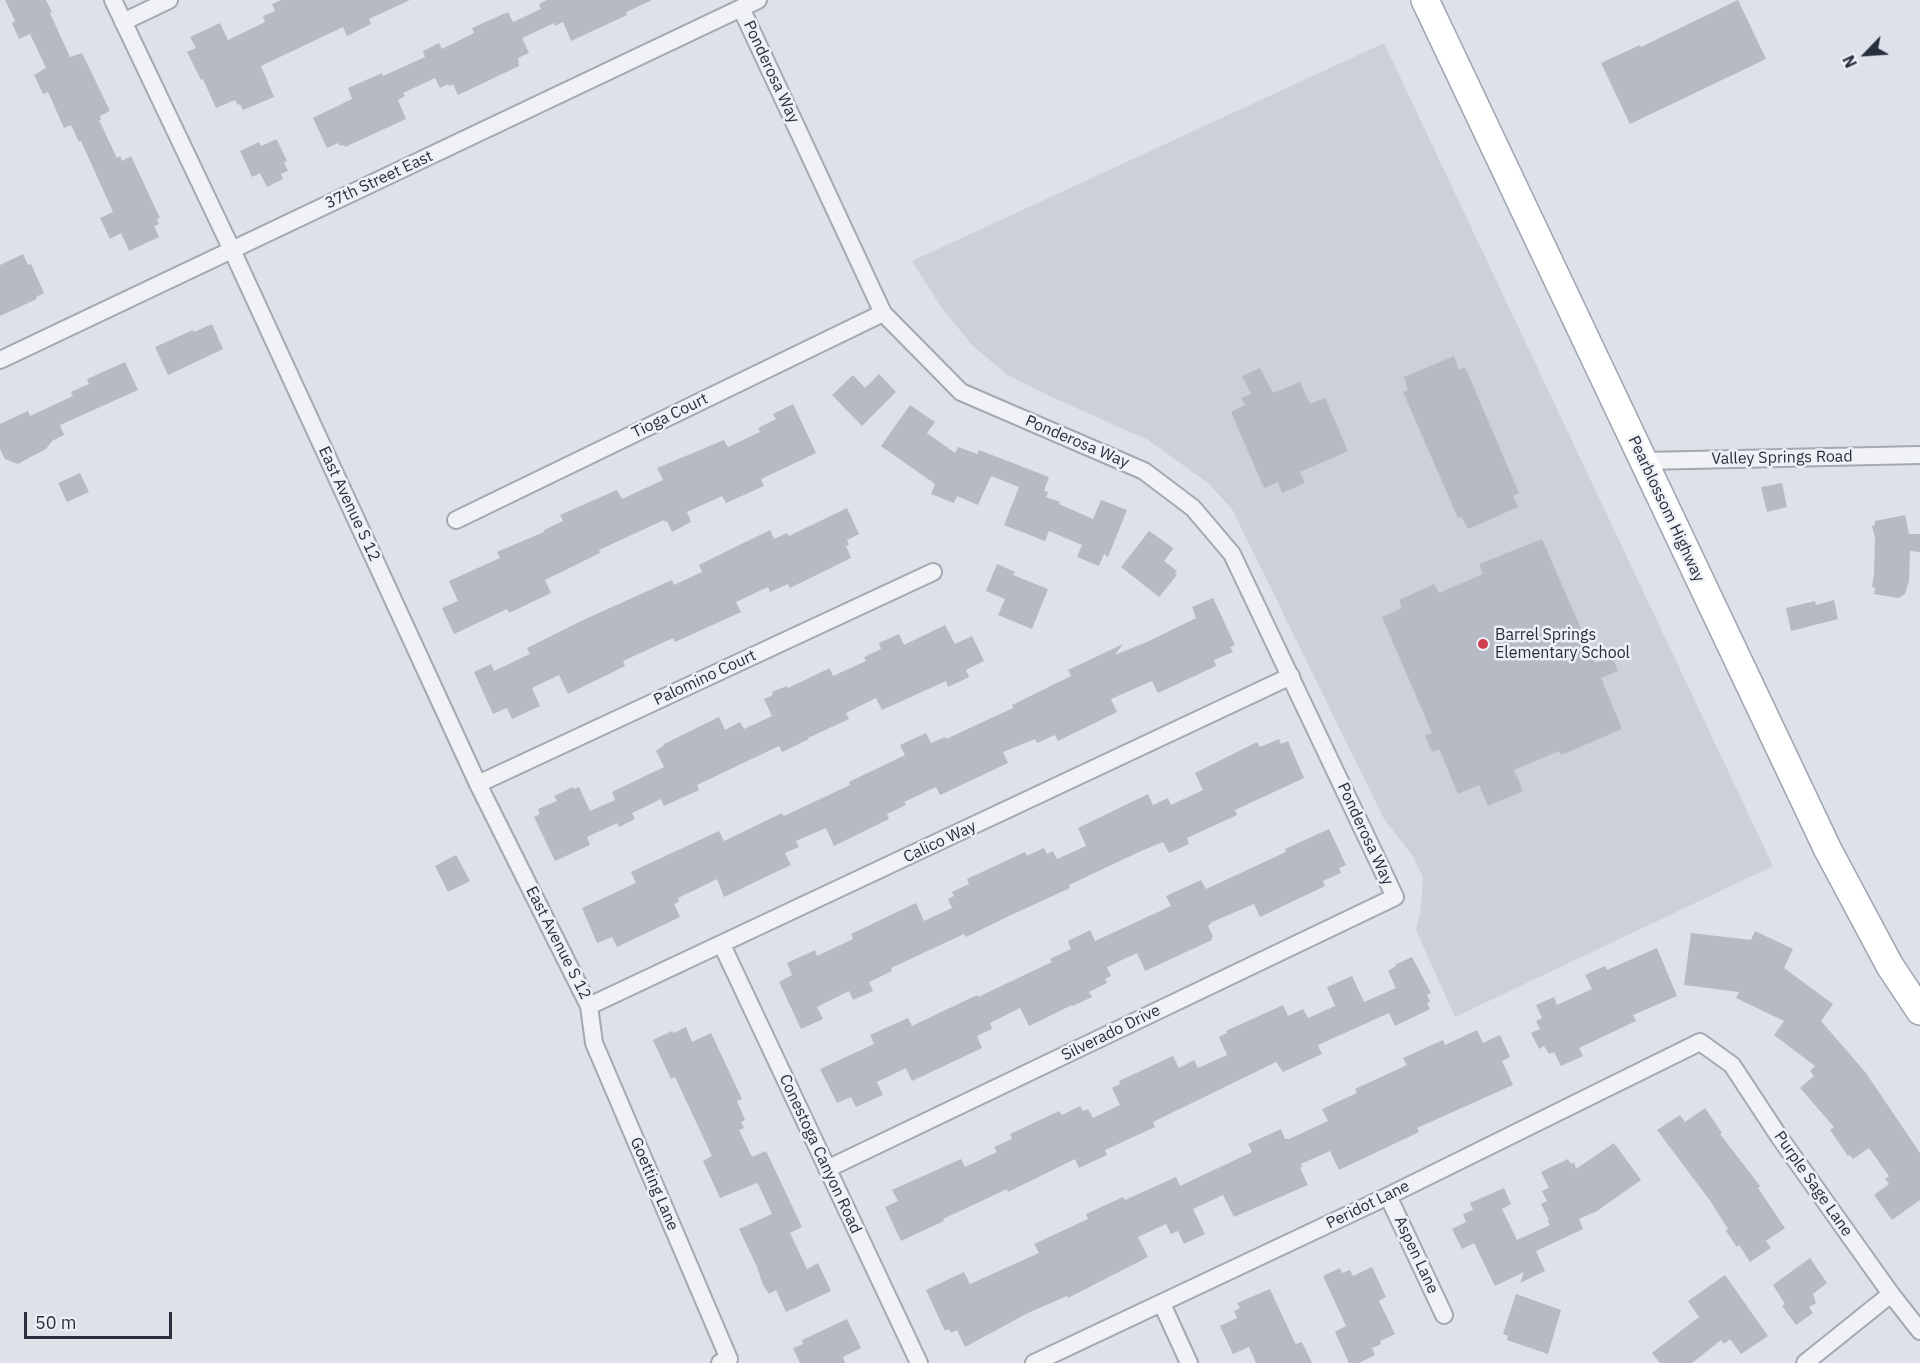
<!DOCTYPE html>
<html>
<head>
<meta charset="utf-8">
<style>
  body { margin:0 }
  #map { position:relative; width:1920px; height:1363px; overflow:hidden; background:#dee1e8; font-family:"IBM Plex Sans",sans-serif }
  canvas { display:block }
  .north { position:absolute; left:1836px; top:24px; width:60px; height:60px; -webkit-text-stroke:4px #edf0f5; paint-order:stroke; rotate:245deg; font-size:16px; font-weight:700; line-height:24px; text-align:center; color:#272e3e }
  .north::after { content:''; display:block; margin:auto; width:21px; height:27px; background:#272e3e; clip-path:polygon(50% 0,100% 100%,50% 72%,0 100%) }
  .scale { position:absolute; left:24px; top:1312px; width:148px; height:27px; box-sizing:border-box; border:3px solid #272e3e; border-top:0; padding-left:8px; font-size:18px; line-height:21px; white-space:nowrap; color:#272e3e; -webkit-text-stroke:4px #edf0f5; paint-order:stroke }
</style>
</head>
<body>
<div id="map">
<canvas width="1920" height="1363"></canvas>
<div class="north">N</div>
<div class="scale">50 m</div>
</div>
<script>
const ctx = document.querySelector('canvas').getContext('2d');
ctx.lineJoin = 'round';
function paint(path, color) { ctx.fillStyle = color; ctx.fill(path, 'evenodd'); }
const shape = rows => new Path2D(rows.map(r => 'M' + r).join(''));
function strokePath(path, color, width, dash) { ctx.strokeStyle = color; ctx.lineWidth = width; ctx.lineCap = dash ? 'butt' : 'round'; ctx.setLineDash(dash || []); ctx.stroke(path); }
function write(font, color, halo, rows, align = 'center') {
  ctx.font = font + ' "IBM Plex Sans",sans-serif'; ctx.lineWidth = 5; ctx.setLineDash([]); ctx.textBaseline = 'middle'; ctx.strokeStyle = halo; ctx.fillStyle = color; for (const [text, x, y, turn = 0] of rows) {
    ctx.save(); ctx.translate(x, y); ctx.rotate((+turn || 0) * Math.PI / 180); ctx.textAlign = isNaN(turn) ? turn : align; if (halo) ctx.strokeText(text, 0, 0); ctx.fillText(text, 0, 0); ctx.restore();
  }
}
paint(shape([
  [1384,43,1773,866,1455,1017,1416,930,1421,908,1423,877,1412,855,1384,819,1232,509,1208,483,1148,440,1054,398,1007,375,972,345,941,307,912,261]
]), '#ccd0d9');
paint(shape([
  [5,0,46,0,52,12,50,13,54,22,70,57,82,53,110,111,100,116,101,120,99,120,117,158,120,156,122,161,131,156,160,218,157,219,159,224,154,226,159,237,129,251,121,233,110,239,100,218,113,212,81,141,79,142,71,125,64,128,48,92,43,94,34,75,46,68,30,34,19,39,12,23,15,21],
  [281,0,410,0,369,19,371,24,347,36,343,27,261,66,274,97,243,110,240,104,238,105,235,100,216,108,203,79,201,80,187,52,196,48,190,37,220,23,228,40,265,22,263,16,275,11,272,4],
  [547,0,652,0,626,12,627,15,571,41,563,22,555,26,554,23,522,38,529,53,518,58,519,66,458,95,453,84,450,86,448,84,440,88,435,78,403,93,405,96,398,100,406,119,345,147,344,145,340,146,338,143,327,148,313,118,352,99,348,88,382,73,383,76,425,57,423,51,439,43,442,49,474,33,472,28,508,12,513,22,541,9,539,4],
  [1738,0,1766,59,1630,124,1601,63,1640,45,1641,47],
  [275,140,277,140,287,161,284,162,288,171,281,174,283,179,267,187,260,173,252,177,240,151,259,142,261,146],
  [23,254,28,265,31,264,44,293,36,297,37,299,0,316,0,265],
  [212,324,223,349,168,375,155,347,193,330,194,332],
  [1454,356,1459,370,1465,367,1519,493,1513,496,1518,507,1468,529,1462,517,1458,518,1403,392,1408,390,1404,377],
  [125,362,138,390,60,425,64,435,52,441,46,449,25,460,18,464,5,459,0,449,0,424,28,411,30,416,73,396,71,392,89,384,87,379],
  [1260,368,1273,393,1300,382,1310,404,1325,398,1348,451,1300,472,1305,483,1282,493,1278,482,1264,488,1231,412,1245,405,1241,398,1251,394,1242,376],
  [879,374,896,392,862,426,832,395,853,375,865,388],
  [793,404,816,453,761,479,764,486,726,503,722,496,687,512,691,522,672,532,667,521,665,522,664,520,599,550,600,553,545,580,551,593,509,613,507,609,454,634,442,608,458,601,449,581,500,558,497,552,544,532,544,530,563,521,560,515,617,490,622,499,663,480,657,468,724,440,728,447,760,432,758,428,776,419,773,414],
  [910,405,935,422,927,433,955,453,958,447,977,454,979,450,1049,477,1044,491,1048,492,1046,497,1060,502,1059,504,1093,519,1101,500,1127,510,1108,557,1104,554,1099,566,1077,557,1082,545,1049,531,1045,541,1004,525,1019,487,991,476,978,505,957,496,954,503,931,494,935,484,881,446],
  [80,473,89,492,67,502,58,483],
  [1782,483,1787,507,1767,512,1761,487],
  [847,508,859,534,847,540,849,545,846,546,851,558,790,588,788,584,770,592,768,587,736,602,741,612,675,642,673,638,623,661,625,666,568,694,559,675,532,688,540,706,512,719,507,708,493,714,474,672,491,664,494,671,530,654,527,648,581,621,672,580,674,585,702,572,699,565,770,530,774,539,787,533,789,536],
  [1905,515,1909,534,1920,534,1920,552,1910,551,1909,581,1905,594,1898,598,1874,594,1875,588,1872,587,1874,574,1875,538,1872,526,1875,525,1875,521],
  [1149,531,1172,547,1173,549,1164,561,1177,571,1175,573,1177,575,1159,597,1121,567],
  [1542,539,1596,663,1612,657,1618,671,1601,678,1622,729,1561,755,1559,751,1514,770,1523,791,1488,806,1479,785,1458,794,1439,749,1432,752,1425,736,1432,733,1382,617,1402,608,1399,600,1434,584,1439,593,1483,574,1479,564],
  [997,564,1015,572,1013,575,1048,589,1032,629,998,615,1005,599,986,591],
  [1213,598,1235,645,1230,647,1233,652,1214,660,1216,666,1158,693,1152,681,1138,687,1111,699,1117,712,1058,741,1055,735,1037,743,1035,739,1003,752,1008,763,940,795,936,787,904,802,906,805,887,814,889,819,834,846,826,828,796,841,799,847,785,853,791,865,780,870,724,897,717,879,678,898,679,902,674,904,680,917,617,947,612,937,597,943,582,908,636,883,631,872,719,831,724,841,782,813,784,816,850,785,849,782,905,755,900,745,926,733,931,743,945,737,946,739,1013,708,1012,705,1071,676,1068,670,1123,644,1115,655,1149,641,1196,618,1192,607],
  [1834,600,1838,619,1791,631,1786,608,1815,601,1816,605],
  [945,625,955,644,972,636,984,661,966,670,969,677,948,687,946,681,882,710,876,698,846,713,849,719,808,738,809,739,782,752,779,746,697,785,699,790,664,806,661,799,632,813,635,819,619,827,617,823,587,837,590,845,555,861,534,817,540,814,538,809,557,801,554,796,573,787,574,789,579,787,590,811,615,800,612,792,664,767,656,751,664,745,664,744,719,717,725,730,740,722,744,729,772,716,764,699,773,695,772,692,787,686,788,688,828,669,830,669,833,676,866,661,864,657,881,649,879,643,899,634,904,645],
  [1279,739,1281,744,1288,741,1304,778,1235,810,1237,815,1187,838,1189,844,1169,853,1163,842,1141,851,1069,885,1070,888,1009,916,966,937,964,934,891,968,892,971,869,982,873,991,853,1000,849,991,817,1007,823,1019,801,1029,779,982,792,975,787,963,815,950,817,956,853,939,851,934,916,903,924,921,952,908,948,899,954,896,952,892,969,884,967,879,1025,852,1027,856,1044,848,1047,854,1053,851,1057,859,1086,846,1078,828,1148,794,1153,805,1168,798,1171,805,1203,790,1195,773,1257,742,1260,747],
  [1329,829,1346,865,1339,868,1341,873,1323,881,1325,886,1260,917,1254,904,1212,922,1208,926,1213,937,1211,938,1212,940,1145,971,1137,953,1107,967,1111,976,1105,979,1107,983,1089,992,1092,997,1073,1006,1072,1005,1029,1026,1020,1008,990,1023,992,1029,977,1036,982,1048,912,1081,906,1068,877,1082,883,1095,856,1107,851,1097,837,1103,820,1069,874,1044,870,1035,908,1018,912,1026,977,995,978,997,1052,962,1050,959,1071,949,1068,941,1090,930,1095,941,1171,906,1166,896,1201,880,1206,889,1286,852,1285,849],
  [456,855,470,881,448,892,435,866],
  [1755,931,1793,949,1784,968,1833,1004,1821,1021,1866,1073,1920,1153,1920,1200,1892,1220,1874,1195,1889,1184,1885,1179,1889,1176,1869,1148,1853,1159,1850,1155,1848,1156,1830,1130,1834,1127,1800,1088,1814,1076,1810,1071,1815,1066,1774,1035,1784,1021,1736,998,1739,992,1684,985,1691,933,1751,940],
  [1657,948,1677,996,1633,1015,1636,1021,1579,1048,1583,1056,1561,1066,1554,1052,1549,1054,1544,1046,1539,1049,1531,1033,1540,1029,1536,1021,1542,1018,1536,1005,1554,997,1557,1005,1592,989,1585,975,1605,966,1607,970],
  [1412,957,1431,993,1427,995,1430,1002,1427,1003,1430,1009,1395,1026,1389,1013,1318,1045,1322,1054,1283,1072,1276,1062,1153,1122,1155,1127,1105,1150,1107,1155,1079,1168,1075,1159,1008,1192,1007,1189,943,1219,944,1221,901,1241,885,1207,898,1201,892,1190,961,1159,965,1167,997,1152,994,1147,1012,1139,1010,1134,1059,1111,1062,1115,1080,1106,1083,1111,1088,1109,1093,1118,1120,1105,1112,1088,1120,1084,1119,1081,1173,1056,1179,1068,1194,1060,1198,1068,1227,1055,1219,1037,1227,1033,1226,1031,1283,1005,1288,1016,1303,1009,1308,1018,1335,1006,1327,987,1352,976,1364,1002,1396,988,1388,971,1396,966,1395,965],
  [686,1027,692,1042,711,1033,742,1099,737,1101,745,1120,741,1122,744,1128,739,1130,752,1157,766,1151,802,1227,790,1233,807,1269,818,1263,831,1291,786,1312,776,1290,769,1294,763,1285,757,1267,739,1229,772,1214,759,1186,757,1183,720,1198,703,1161,712,1156,675,1077,671,1079,653,1040,672,1031,674,1033],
  [1477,1030,1483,1043,1500,1035,1510,1057,1502,1061,1513,1085,1417,1128,1419,1132,1339,1170,1330,1151,1301,1164,1302,1167,1300,1168,1308,1185,1234,1217,1223,1195,1193,1209,1205,1234,1184,1244,1178,1231,1171,1234,1166,1224,1138,1237,1148,1257,1068,1298,1067,1296,1028,1313,965,1347,957,1330,951,1333,949,1329,945,1331,926,1290,964,1272,970,1284,1039,1253,1034,1244,1088,1219,1086,1214,1123,1197,1125,1200,1176,1177,1180,1186,1252,1152,1248,1144,1281,1129,1285,1139,1289,1139,1328,1121,1322,1109,1357,1093,1355,1089,1407,1065,1403,1058,1443,1040,1445,1045],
  [1705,1108,1722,1133,1720,1134,1760,1186,1758,1188,1785,1228,1766,1241,1771,1248,1750,1262,1739,1245,1737,1247,1726,1231,1728,1229,1711,1202,1657,1130,1680,1115,1685,1122],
  [1614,1143,1641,1180,1597,1211,1579,1219,1583,1229,1536,1251,1545,1271,1520,1283,1524,1272,1495,1286,1474,1243,1462,1249,1452,1229,1466,1222,1463,1214,1473,1210,1470,1203,1504,1188,1511,1204,1502,1209,1517,1240,1550,1225,1548,1221,1549,1220,1541,1204,1547,1201,1542,1191,1549,1188,1541,1172,1568,1159,1571,1164,1574,1162,1576,1169],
  [1810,1258,1827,1283,1813,1294,1816,1303,1809,1307,1813,1313,1796,1325,1782,1306,1785,1304,1773,1285],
  [1372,1267,1386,1297,1379,1301,1395,1334,1380,1341,1381,1344,1372,1348,1375,1355,1359,1363,1349,1363,1335,1332,1346,1326,1323,1276,1340,1268,1342,1273,1350,1270,1353,1276],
  [1725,1275,1768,1336,1741,1354,1730,1339,1724,1344,1721,1340,1692,1363,1660,1363,1652,1353,1699,1317,1688,1301],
  [1270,1289,1295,1343,1296,1344,1302,1342,1312,1363,1256,1363,1249,1347,1233,1354,1220,1326,1237,1318,1234,1311,1240,1308,1237,1303],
  [1516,1294,1561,1310,1548,1354,1507,1340,1508,1336,1503,1334],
  [847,1319,861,1348,843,1357,845,1363,800,1363,793,1348,803,1344,802,1340]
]), '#b5bac4');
const street = shape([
  [113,0,232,250,478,784,589,1006,594,1043,729,1359,720,1363],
  [741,8,883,313,961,392,1144,471,1193,508,1232,554,1395,897,827,1169],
  [123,22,169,0],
  [0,360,758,0],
  [1644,461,1920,455],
  [456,520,883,313],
  [478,784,933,572],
  [722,945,919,1363],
  [589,1006,1291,676],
  [1388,1196,1444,1315],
  [1162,1304,1189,1363],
  [1034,1363,1388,1196,1700,1042,1732,1065,1780,1138,1891,1294,1920,1331],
  [1805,1363,1891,1294]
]);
const primary = shape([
  [1425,0,1828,850,1890,966,1920,1011]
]);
strokePath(street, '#a3a8b2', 20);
strokePath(primary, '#9da5b3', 30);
strokePath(street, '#f0f2f6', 16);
strokePath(primary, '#fff', 27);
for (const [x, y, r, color] of [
  [1483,644,6,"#cf404e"]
]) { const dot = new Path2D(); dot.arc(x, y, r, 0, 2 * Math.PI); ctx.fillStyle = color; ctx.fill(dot); strokePath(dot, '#edf0f5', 2); }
write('16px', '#272e3e', '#edf0f5', [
  ["Ponderosa Way",771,72,65],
  ["37th Street East",379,180,-25],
  ["Tioga Court",670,416,-26],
  ["Ponderosa Way",1077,442,23],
  ["Valley Springs Road",1782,458,-1],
  ["East Avenue S 12",349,504,65],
  ["Pearblossom Highway",1666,509,65],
  ["Palomino Court",705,678,-25],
  ["Ponderosa Way",1365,834,65],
  ["Calico Way",940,842,-25],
  ["East Avenue S 12",558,943,63],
  ["Silverado Drive",1111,1033,-26],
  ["Conestoga Canyon Road",820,1154,65],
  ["Goetting Lane",654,1184,67],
  ["Purple Sage Lane",1813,1184,55],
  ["Peridot Lane",1368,1205,-26],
  ["Aspen Lane",1416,1255,65]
]);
write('16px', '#272e3e', '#edf0f5', [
  ["Barrel Springs",1495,635],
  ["Elementary School",1495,653]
], 'left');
</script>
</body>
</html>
